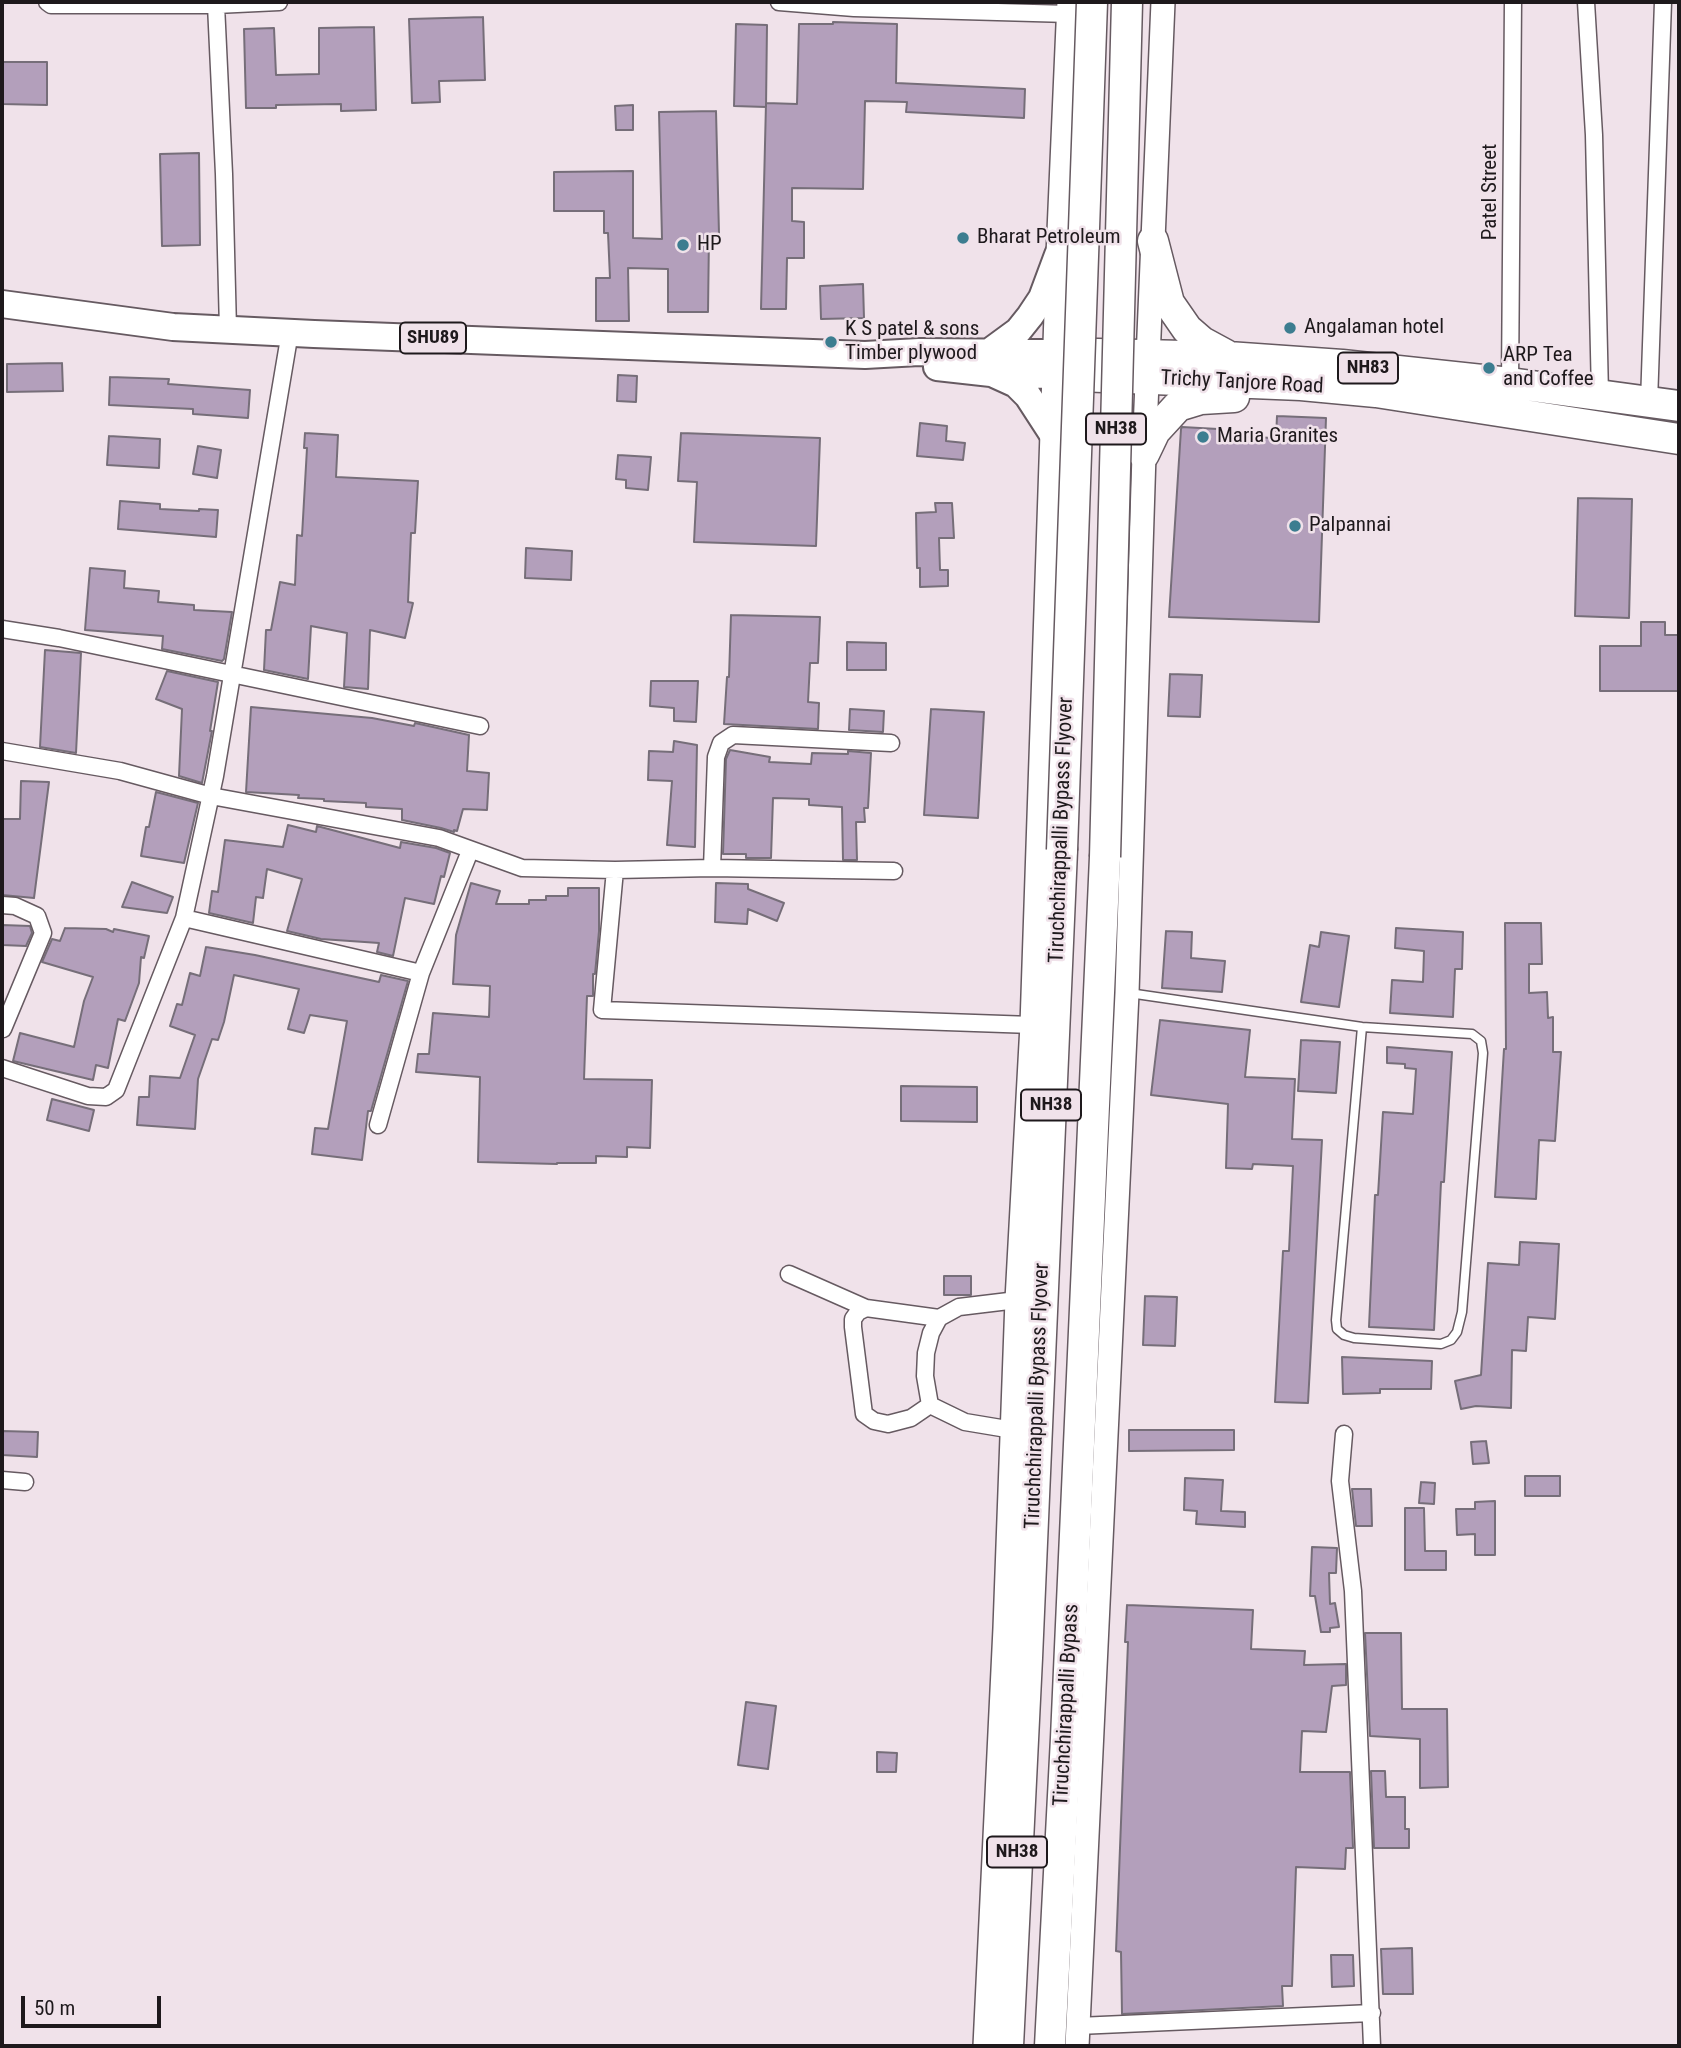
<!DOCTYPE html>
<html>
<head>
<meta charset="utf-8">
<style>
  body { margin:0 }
  #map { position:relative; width:1681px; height:2048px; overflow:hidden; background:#f0e2ea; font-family:"Roboto Condensed",sans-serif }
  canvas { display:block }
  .frame { position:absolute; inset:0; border:4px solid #1e191c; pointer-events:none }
  .scale { position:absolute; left:21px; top:1996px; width:140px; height:32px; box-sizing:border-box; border:4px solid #1e191c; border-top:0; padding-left:9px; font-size:21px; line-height:24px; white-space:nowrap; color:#1e191c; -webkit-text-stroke:5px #f0e2ea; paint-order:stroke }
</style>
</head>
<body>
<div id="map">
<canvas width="1681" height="2048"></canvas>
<div class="frame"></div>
<div class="scale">50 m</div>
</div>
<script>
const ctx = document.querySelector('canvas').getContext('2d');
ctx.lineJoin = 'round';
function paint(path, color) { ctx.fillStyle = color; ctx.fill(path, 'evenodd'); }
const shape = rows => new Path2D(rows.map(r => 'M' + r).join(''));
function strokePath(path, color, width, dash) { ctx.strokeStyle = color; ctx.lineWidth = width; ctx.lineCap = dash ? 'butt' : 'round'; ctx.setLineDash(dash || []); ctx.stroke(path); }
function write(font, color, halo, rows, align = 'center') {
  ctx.font = font + ' "Roboto Condensed",sans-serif'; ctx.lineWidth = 5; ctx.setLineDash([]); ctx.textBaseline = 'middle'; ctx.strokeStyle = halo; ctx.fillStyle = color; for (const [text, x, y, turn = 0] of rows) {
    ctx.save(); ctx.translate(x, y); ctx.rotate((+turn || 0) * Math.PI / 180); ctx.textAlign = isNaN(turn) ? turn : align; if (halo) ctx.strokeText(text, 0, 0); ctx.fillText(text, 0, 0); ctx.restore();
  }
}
const building = shape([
  [483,17,485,80,439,81,440,102,412,103,409,19,483,17],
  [833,22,897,24,896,83,1025,89,1024,118,906,112,907,102,865,101,863,189,792,188,792,221,804,222,804,258,787,258,786,309,761,309,766,103,797,104,799,24,833,24,833,22],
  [736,24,767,25,766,107,734,106,736,24],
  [374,27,376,110,341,111,341,104,276,105,276,108,246,108,244,29,274,28,276,75,319,74,319,28,374,27],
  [2,62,47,62,47,105,2,104,2,62],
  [633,105,633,130,616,130,615,106,633,105],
  [716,111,719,234,709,235,708,312,668,312,668,269,628,268,629,321,596,321,596,278,610,278,608,233,604,233,604,211,554,211,554,172,633,171,633,238,662,239,659,112,716,111],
  [199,153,200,245,162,246,160,154,199,153],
  [863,284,864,318,821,319,820,286,863,284],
  [62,363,63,391,7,392,7,364,62,363],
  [618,375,637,376,636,402,617,401,618,375],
  [110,377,169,379,168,384,250,390,248,418,193,414,193,409,109,405,110,377],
  [1277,416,1326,418,1319,622,1169,617,1181,429,1182,427,1218,429,1218,436,1276,438,1277,416],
  [920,423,947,426,946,441,965,443,963,460,917,456,920,423],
  [305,433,338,435,336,477,418,481,415,533,411,533,408,602,413,603,405,638,370,630,368,689,344,687,347,633,311,626,308,679,264,670,266,630,271,630,280,582,295,585,297,535,302,536,307,448,304,448,305,433],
  [681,433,820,438,816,546,694,542,697,482,678,481,681,433],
  [109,436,160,439,159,468,107,465,109,436],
  [198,446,221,450,217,478,193,474,198,446],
  [618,455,651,457,648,490,626,488,626,480,616,479,618,455],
  [1578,498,1632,499,1629,618,1575,616,1578,498],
  [120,501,160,504,160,509,199,511,199,509,218,510,216,537,118,529,120,501],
  [935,503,952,503,954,538,939,538,940,570,948,570,948,586,920,587,920,568,917,568,916,513,936,512,935,503],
  [526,548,572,551,571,580,525,578,526,548],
  [90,568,125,571,124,588,159,591,158,602,194,605,194,610,232,612,224,659,222,661,162,649,163,636,85,630,90,568],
  [731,615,820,617,818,663,810,663,808,702,819,703,818,729,724,724,727,677,729,677,731,615],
  [1641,622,1665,622,1665,635,1679,635,1679,691,1600,691,1600,646,1641,646,1641,622],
  [847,642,886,643,886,670,847,670,847,642],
  [45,650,81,653,76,753,40,747,45,650],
  [167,671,218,682,210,731,212,731,202,783,179,776,182,709,156,699,167,671],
  [1170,674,1202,675,1200,717,1168,716,1170,674],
  [651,681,698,681,696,722,674,721,674,708,650,706,651,681],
  [251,707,372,718,414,726,415,723,469,735,467,771,489,773,487,810,463,809,457,831,454,830,454,832,441,828,402,820,402,809,366,807,366,803,324,801,324,799,298,798,299,795,246,792,251,707],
  [850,709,884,711,883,732,849,730,850,709],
  [931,709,984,712,978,818,924,815,931,709],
  [674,741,697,745,695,847,667,845,672,781,648,780,649,751,673,752,674,741],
  [730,750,770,757,769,762,811,764,812,753,848,754,848,751,871,753,868,808,864,808,865,822,856,822,857,860,843,860,842,807,809,805,809,799,773,798,771,858,746,858,746,854,723,854,726,759,730,750],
  [21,781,49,782,34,898,2,895,2,819,20,819,21,781],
  [156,792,198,803,184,863,141,856,146,827,149,827,156,792],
  [288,825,316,832,317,826,400,848,401,842,436,848,450,853,444,877,441,876,434,904,405,898,393,956,377,952,379,943,321,939,287,931,302,879,267,869,263,898,256,897,253,923,209,913,212,891,218,892,225,840,283,847,288,825],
  [132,882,173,897,167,913,122,907,132,882],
  [471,883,500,891,496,904,529,904,529,900,546,900,546,896,568,896,568,888,599,888,599,931,595,974,593,974,593,996,587,996,584,1079,652,1080,650,1148,627,1147,627,1157,596,1156,596,1163,557,1163,557,1164,478,1162,480,1077,416,1072,418,1054,429,1054,433,1013,489,1017,490,986,453,984,456,935,471,883],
  [716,883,748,884,748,889,784,903,777,921,748,909,747,924,715,922,716,883],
  [1505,923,1541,923,1542,964,1529,964,1529,993,1547,992,1548,1018,1553,1017,1553,1052,1561,1052,1555,1141,1539,1140,1536,1199,1495,1197,1504,1049,1506,1049,1505,923],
  [2,925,30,926,32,933,26,946,2,945,2,925],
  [65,928,106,929,113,932,114,929,149,936,144,958,141,957,139,983,125,1021,118,1019,108,1068,96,1065,93,1080,13,1061,20,1033,74,1047,84,1001,93,977,42,962,52,939,60,941,65,928],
  [1396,928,1463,932,1462,969,1455,969,1453,1017,1390,1013,1392,980,1423,982,1424,951,1395,948,1396,928],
  [1166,931,1192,932,1191,958,1225,961,1222,992,1162,988,1166,931],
  [1321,932,1349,936,1339,1007,1301,1002,1310,945,1319,947,1321,932],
  [206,947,255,955,379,982,381,975,408,981,371,1111,368,1111,362,1160,312,1154,315,1128,328,1129,347,1021,310,1015,304,1033,288,1029,299,989,234,975,224,1022,218,1040,212,1039,198,1079,195,1129,137,1125,139,1097,149,1097,150,1076,180,1078,195,1035,170,1026,177,1004,182,1005,190,973,200,976,206,947],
  [1160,1020,1250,1030,1245,1077,1295,1079,1292,1139,1322,1140,1308,1403,1275,1402,1283,1251,1289,1251,1293,1166,1253,1164,1252,1169,1226,1168,1228,1104,1151,1095,1160,1020],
  [1301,1040,1340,1042,1336,1093,1298,1091,1301,1040],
  [1387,1047,1452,1052,1444,1182,1441,1182,1434,1330,1369,1327,1375,1195,1378,1195,1383,1112,1413,1114,1416,1069,1405,1068,1405,1064,1387,1063,1387,1047],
  [901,1086,977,1087,977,1122,901,1121,901,1086],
  [52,1099,94,1110,89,1131,47,1120,52,1099],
  [1520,1242,1559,1244,1555,1319,1528,1317,1526,1351,1512,1350,1511,1408,1476,1406,1461,1409,1455,1381,1481,1375,1488,1263,1519,1265,1520,1242],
  [944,1276,971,1276,971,1295,944,1295,944,1276],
  [1145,1296,1177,1297,1175,1346,1143,1345,1145,1296],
  [1342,1357,1432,1361,1431,1389,1380,1389,1380,1393,1343,1394,1342,1357],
  [1129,1430,1234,1430,1234,1450,1129,1451,1129,1430],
  [2,1431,38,1432,37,1457,2,1455,2,1431],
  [1486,1441,1489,1463,1473,1464,1471,1442,1486,1441],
  [1525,1476,1560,1476,1560,1496,1525,1496,1525,1476],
  [1185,1478,1223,1480,1221,1511,1245,1512,1245,1527,1196,1524,1197,1511,1184,1510,1185,1478],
  [1421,1482,1435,1483,1434,1504,1419,1503,1421,1482],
  [1352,1489,1371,1489,1372,1526,1356,1526,1352,1489],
  [1495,1501,1495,1555,1475,1555,1475,1534,1457,1535,1456,1509,1475,1509,1475,1502,1495,1501],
  [1405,1508,1424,1508,1425,1551,1446,1551,1446,1570,1405,1570,1405,1508],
  [1312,1547,1337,1548,1336,1573,1329,1573,1330,1604,1335,1603,1339,1627,1330,1628,1330,1632,1321,1632,1315,1596,1310,1596,1312,1547],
  [1127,1605,1253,1610,1251,1649,1305,1651,1304,1665,1346,1664,1346,1685,1332,1686,1326,1732,1302,1731,1300,1772,1350,1772,1353,1848,1346,1848,1345,1869,1296,1867,1292,1986,1282,1986,1283,2006,1122,2014,1121,1952,1116,1951,1128,1642,1125,1642,1127,1605],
  [1365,1633,1401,1633,1402,1709,1447,1709,1448,1787,1420,1788,1420,1739,1370,1736,1365,1633],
  [746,1702,776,1706,768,1769,738,1765,746,1702],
  [877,1752,897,1753,896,1772,877,1772,877,1752],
  [1371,1771,1385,1771,1386,1797,1405,1797,1405,1829,1409,1829,1409,1848,1374,1848,1371,1771],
  [1412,1948,1413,1994,1383,1994,1381,1949,1412,1948],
  [1331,1955,1353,1955,1354,1986,1332,1987,1331,1955]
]);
paint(building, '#b39fbb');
strokePath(building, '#766e79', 2);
const lane = shape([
  [1129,993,1362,1027,1472,1034,1481,1041,1483,1053,1462,1312,1457,1332,1451,1340,1441,1344,1354,1338,1344,1335,1337,1329,1336,1320,1362,1027]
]);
const street = shape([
  [47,2,51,5,216,5,224,174,228,329],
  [779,2,854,8,1069,14],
  [1586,2,1594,135,1600,395],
  [216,5,279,2],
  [1510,383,1513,2],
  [1649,402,1663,2],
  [2,629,59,638,480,726],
  [2,751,120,771,211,796,439,838,522,868,615,870,712,868,894,871],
  [712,868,716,757,721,743,733,735,891,743],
  [615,870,602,1010,1032,1025],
  [2,905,15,906,37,916,43,933,3,1029],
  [184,918,421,973],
  [2,1068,88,1096,106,1097,116,1090,184,918,215,776,290,332],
  [378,1125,421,973,470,851],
  [789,1274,866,1308,858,1312,853,1319,853,1327,864,1414,874,1421,888,1424,911,1418,930,1405],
  [866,1308,939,1318],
  [1013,1430,965,1422,930,1405,925,1376,926,1353,931,1333,939,1318,959,1307,1017,1300],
  [1344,1434,1340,1481,1353,1591,1372,2046],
  [2,1480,25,1482],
  [1078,2026,1372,2013]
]);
const secondary = shape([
  [985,2046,1005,1628,1017,1300,1032,1025,1058,255,1069,2],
  [1077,2046,1127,993,1144,454,1163,2]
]);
const primary = shape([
  [2,304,173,327,314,334,865,355,919,352,1054,353],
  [988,353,1018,331,1030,316,1042,298,1058,255],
  [937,367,991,373,1054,375],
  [994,374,1016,384,1028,396,1052,433]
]);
const highway = shape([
  [1153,241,1169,303,1187,329,1202,342,1226,355],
  [1054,353,1228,357,1342,365,1510,383,1679,406],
  [1054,375,1301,385,1376,392,1679,439],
  [1144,454,1155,431,1178,406,1201,399,1234,397],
  [1008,2046,1027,1658,1062,850],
  [1050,2046,1066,1738,1105,857]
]);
strokePath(lane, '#665a61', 11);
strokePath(street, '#665a61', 19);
strokePath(secondary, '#665a61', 26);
strokePath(primary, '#665a61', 30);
strokePath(highway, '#665a61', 33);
strokePath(lane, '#fff', 8);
strokePath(street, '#fff', 16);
strokePath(secondary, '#fff', 23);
strokePath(primary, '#fff', 26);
strokePath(highway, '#fff', 30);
const highwayBridge = shape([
  [1062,850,1092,2],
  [1105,857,1127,2]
]);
strokePath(highwayBridge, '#665a61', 33, []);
strokePath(highwayBridge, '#fff', 30);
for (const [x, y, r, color] of [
  [963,238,7,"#3c7d90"],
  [683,245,7,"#3c7d90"],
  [1290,328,7,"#3c7d90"],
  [831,342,7,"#3c7d90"],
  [1489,368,7,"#3c7d90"],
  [1203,437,7,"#3c7d90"],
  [1295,526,7,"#3c7d90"]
]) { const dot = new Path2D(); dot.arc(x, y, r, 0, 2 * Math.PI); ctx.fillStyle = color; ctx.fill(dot); strokePath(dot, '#f0e2ea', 2.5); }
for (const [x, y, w] of [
  [433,338,66],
  [1368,368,60],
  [1116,429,60],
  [1051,1105,60],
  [1017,1852,60]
]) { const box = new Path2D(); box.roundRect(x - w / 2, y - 15.5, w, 31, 5); ctx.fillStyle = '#f0e2ea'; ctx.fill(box); strokePath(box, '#1e191c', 2); }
write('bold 19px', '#1e191c', null, [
  ["SHU89",433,338],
  ["NH83",1368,368],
  ["NH38",1116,429],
  ["NH38",1051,1105],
  ["NH38",1017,1852]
]);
write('21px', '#1e191c', '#f0e2ea', [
  ["Patel Street",1491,192,-90],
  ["Trichy Tanjore Road",1242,383,3],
  ["Tiruchchirappalli Bypass Flyover",1062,830,-88],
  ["Tiruchchirappalli Bypass Flyover",1038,1396,-88],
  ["Tiruchchirappalli Bypass",1067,1705,-87]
]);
write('21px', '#1e191c', '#f0e2ea', [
  ["Bharat Petroleum",977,238],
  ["HP",697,245],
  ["Angalaman hotel",1304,328],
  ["K S patel & sons",845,330],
  ["Timber plywood",845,354],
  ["ARP Tea",1503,356],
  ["and Coffee",1503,380],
  ["Maria Granites",1217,437],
  ["Palpannai",1309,526]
], 'left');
</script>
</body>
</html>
